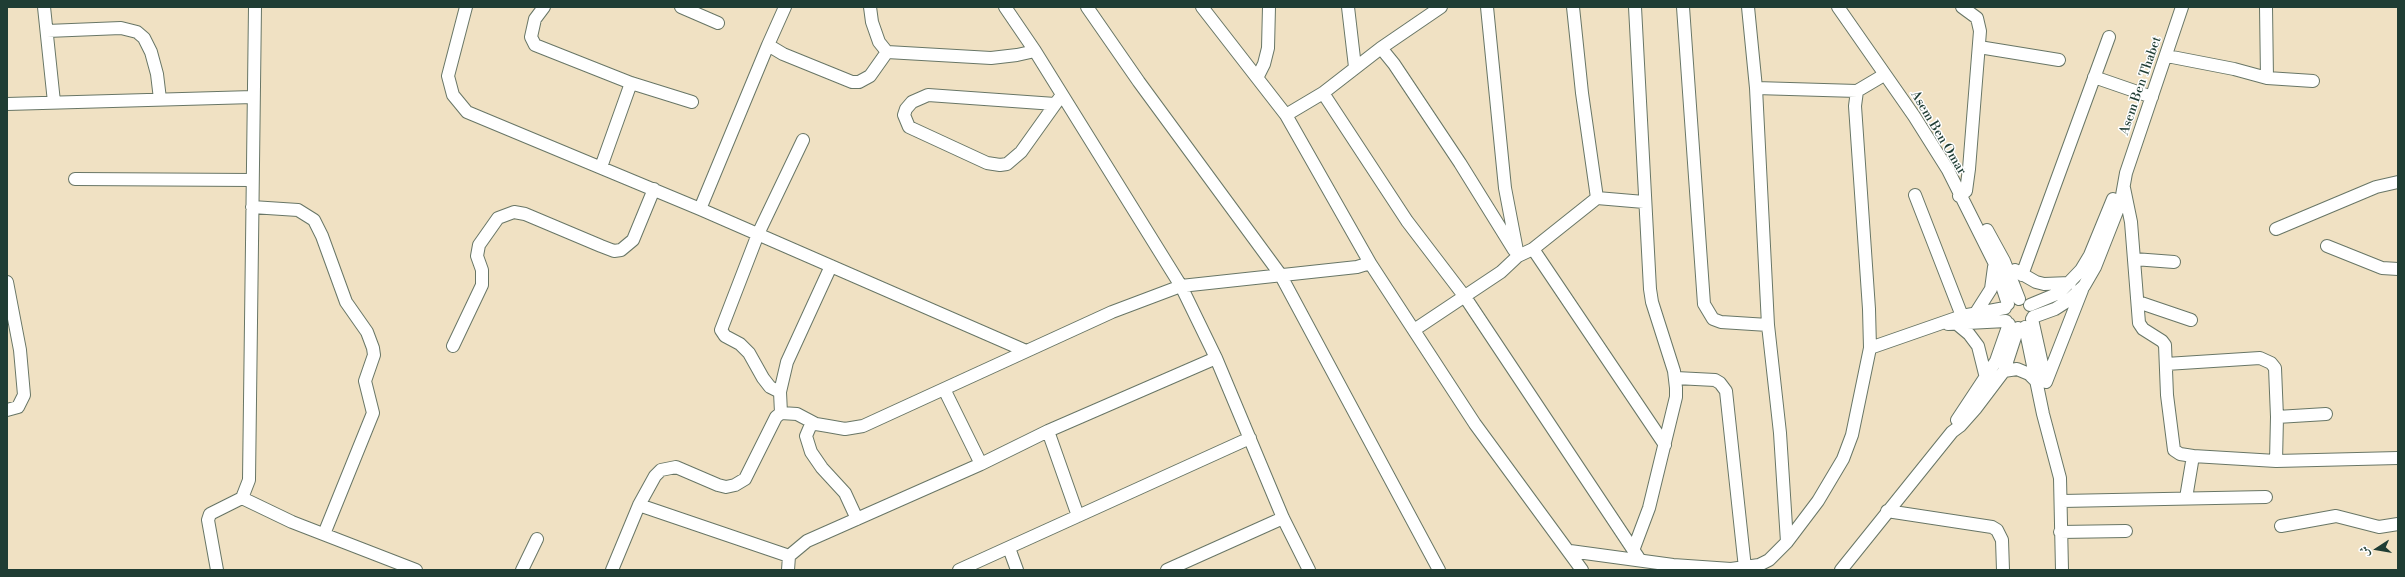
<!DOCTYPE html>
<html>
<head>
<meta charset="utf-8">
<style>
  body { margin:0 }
  #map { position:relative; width:2405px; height:577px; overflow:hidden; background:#f0e1c3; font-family:"Libre Bodoni",Amiri,serif }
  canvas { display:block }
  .frame { position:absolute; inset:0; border:8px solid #1f3d34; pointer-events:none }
  .north { position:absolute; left:2357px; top:529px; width:40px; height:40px; -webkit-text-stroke:3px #fff; paint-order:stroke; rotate:258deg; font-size:11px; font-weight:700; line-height:16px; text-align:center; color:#1f3d34 }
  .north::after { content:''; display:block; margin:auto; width:14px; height:18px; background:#1f3d34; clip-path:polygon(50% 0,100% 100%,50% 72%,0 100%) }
</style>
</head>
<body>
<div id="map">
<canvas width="2405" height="577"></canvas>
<div class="frame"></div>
<div class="north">ش</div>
</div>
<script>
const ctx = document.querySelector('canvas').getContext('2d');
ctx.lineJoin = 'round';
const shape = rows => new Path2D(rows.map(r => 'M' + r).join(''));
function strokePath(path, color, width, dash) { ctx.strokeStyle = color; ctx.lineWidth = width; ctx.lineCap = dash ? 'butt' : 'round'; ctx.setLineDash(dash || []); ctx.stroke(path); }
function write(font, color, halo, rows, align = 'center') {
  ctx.font = font + ' "Libre Bodoni",serif'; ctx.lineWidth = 3; ctx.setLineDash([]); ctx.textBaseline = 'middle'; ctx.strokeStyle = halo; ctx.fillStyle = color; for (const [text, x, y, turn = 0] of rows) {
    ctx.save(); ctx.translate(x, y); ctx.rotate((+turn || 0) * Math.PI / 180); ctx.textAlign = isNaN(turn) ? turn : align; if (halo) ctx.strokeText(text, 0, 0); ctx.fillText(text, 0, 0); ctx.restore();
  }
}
const minor = shape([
  [44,7,54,102],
  [466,7,448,76,453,95,467,112,700,209,1026,351],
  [544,7,535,19,531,37,535,45,631,83,692,102],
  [681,7,718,23],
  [785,7,768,45,783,54,852,82,859,82,870,76,887,52],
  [870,7,872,22,879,42,887,52,991,58,1017,55,1035,51],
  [1005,7,1035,51,1181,286,1216,358,1283,518,1309,570],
  [1087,7,1139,82,1280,274,1439,570],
  [1202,7,1286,115,1323,93,1381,48,1441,7],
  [1348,7,1355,67],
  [1487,7,1505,188,1518,256],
  [1573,7,1582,93,1597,198],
  [1683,7,1704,304,1713,319,1721,322,1768,325],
  [1748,7,1756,88,1768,325,1780,433,1787,542],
  [1838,7,1914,116,1948,170,1994,262,2008,304],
  [2266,7,2267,78],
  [47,31,121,28,137,32,144,38,151,52,157,74,160,99],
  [1979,47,2059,60],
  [1381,48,1394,64,1460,163,1514,250],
  [2167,56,2234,69,2267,78,2313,81],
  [1258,76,1264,64,1268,48,1269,7],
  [2094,77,2152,97],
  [1756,88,1857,91],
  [1323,93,1407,221,1465,297,1640,560],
  [7,104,253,97],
  [1055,104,928,95,912,102,906,109,904,115,909,127,987,163,1000,165,1007,164,1021,152,1061,96],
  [1286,115,1370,263],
  [601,167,631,83],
  [75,179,252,180],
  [2124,188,2131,222,2139,323,2143,329,2162,341,2165,345,2167,395,2174,450,2180,454,2193,456,2276,461,2398,458],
  [1915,195,1962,316],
  [1959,196,1966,191,1969,169,1980,31,1977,18,1962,7],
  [252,207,298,210,314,220,322,236,346,302,367,332,373,348,374,355,365,381,373,413,324,534],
  [700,209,768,45],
  [2276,229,2376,187,2398,182],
  [1987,230,2004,261,2019,299],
  [2327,246,2382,268,2398,269],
  [1533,249,1665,445],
  [2134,259,2174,262],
  [2015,270,2036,282,2044,284,2070,283],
  [2022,275,2109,37],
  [7,282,20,350,24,395,18,407,7,410],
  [2138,302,2191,320],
  [2030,305,2059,293,2081,270,2090,255,2113,199],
  [1977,311,1991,289,1994,267],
  [2033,317,2055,309,2069,300,2084,286,2095,267,2121,201,2126,173,2182,7],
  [2032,319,2046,382],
  [1948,324,2006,321],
  [1957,324,1969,334,1978,346,1986,378],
  [2025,327,2043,414,2060,478,2062,570],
  [1414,330,1501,272,1518,256,1533,249,1597,198,1644,202],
  [453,346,482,285,482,270,477,256,479,245,498,218,514,212,525,214,601,246,614,251,621,250,633,240,654,189],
  [1870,348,1869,309,1855,106,1857,91,1884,75],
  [2166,364,2260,358,2271,363,2275,368,2277,417,2276,461],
  [2004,371,2017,369,2029,374,2037,382],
  [1676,378,1715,380,1720,383,1726,391,1745,568,1742,570],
  [2046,382,2082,290],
  [944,389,981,464],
  [780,392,770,387,763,378,749,353,740,344,725,336,721,330,758,234,803,140],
  [781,413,780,392,787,362,831,266],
  [2277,417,2326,414],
  [1957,420,1996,361,2009,324],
  [812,422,806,436,811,452,822,468,845,493,857,519],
  [1048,431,1078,516],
  [242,498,292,522,416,570],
  [2186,498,2193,456],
  [2062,501,2266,497],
  [639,505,789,556],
  [1887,511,1992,527,1997,530,2002,540,2003,570],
  [2281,526,2336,516,2379,527,2398,524],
  [2060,532,2126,531],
  [1009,548,1017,570],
  [1634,548,1649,508,1676,397,1676,388,1674,371,1652,302,1650,289,1635,7],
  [1570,551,1673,565,1731,569,1759,565,1769,560,1787,542,1818,501,1843,459,1852,435,1870,348,1962,316,2005,308],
  [217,570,208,520,210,514,242,498,249,480,255,7],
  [522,570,537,539],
  [612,570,639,505,655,476,661,470,676,467,718,485,726,487,735,485,745,479,776,417,781,413,797,414,816,424,828,426,845,429,863,426,1112,312,1181,286,1357,267,1370,263,1475,424,1582,570],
  [788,570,789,556,807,541,981,464,1048,431,1216,358],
  [959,570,1250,438],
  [1167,570,1283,518],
  [1841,570,1952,432,1960,426,1976,408,2004,371,2018,328]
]);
strokePath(minor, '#687666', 14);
strokePath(minor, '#fff', 12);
write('13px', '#1f3d34', '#fff', [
  ["Asem Ben Thabet",2141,86,-71],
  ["Asem Ben Omar",1938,133,59]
]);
</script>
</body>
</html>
